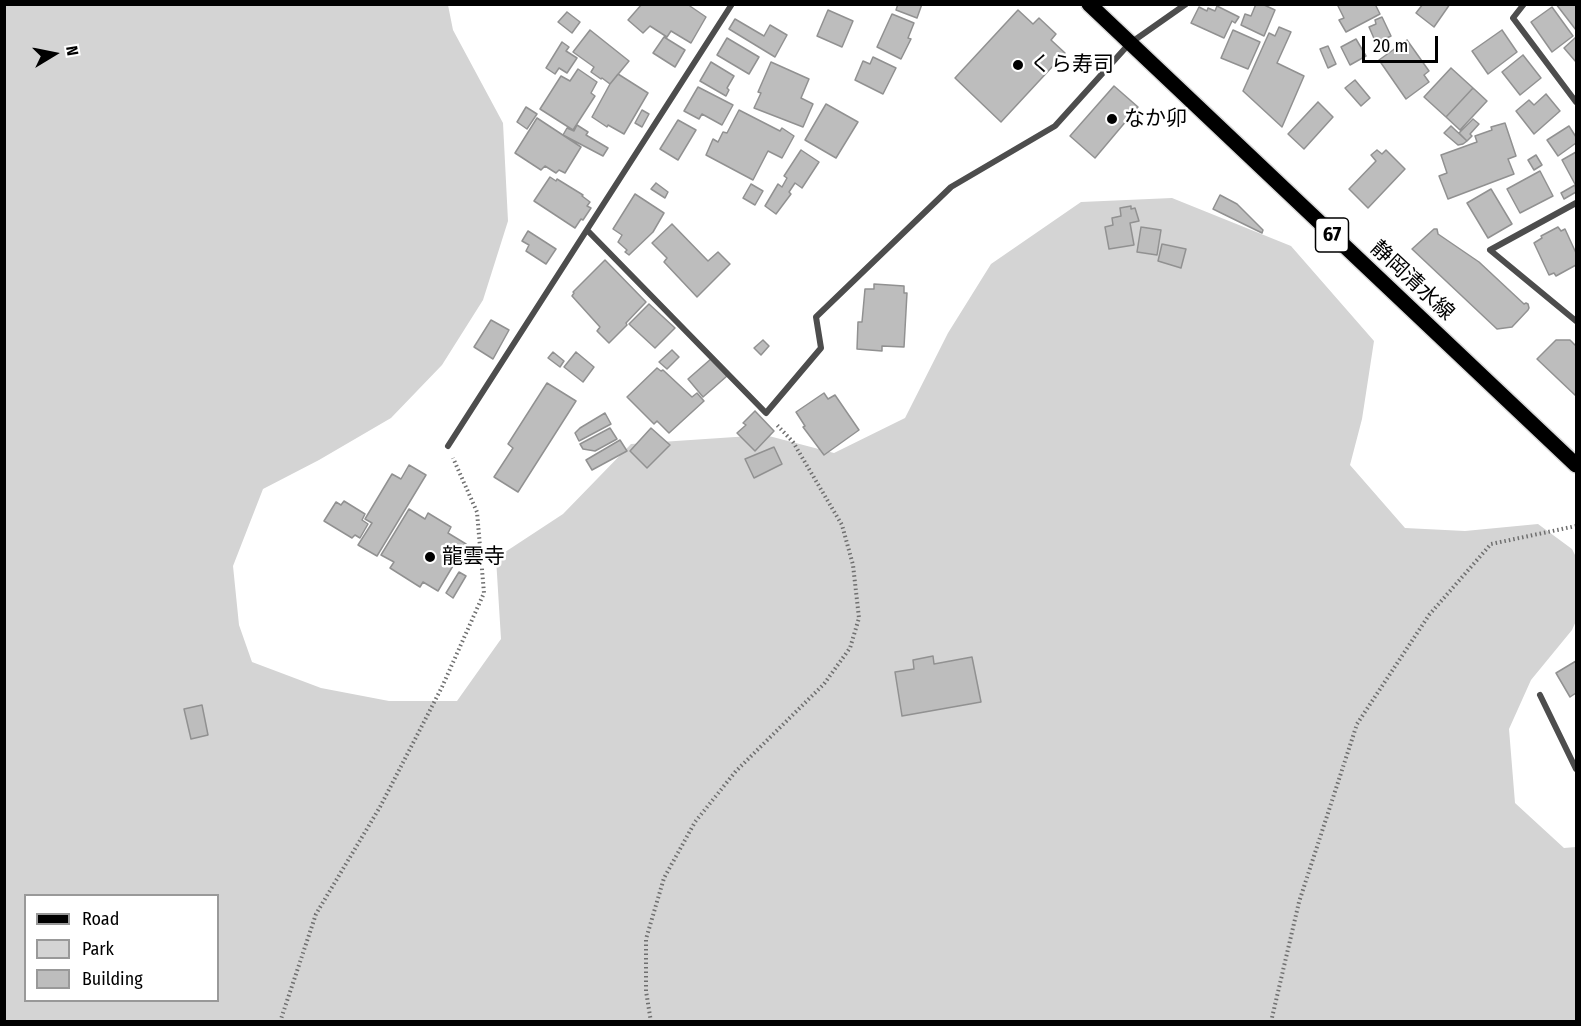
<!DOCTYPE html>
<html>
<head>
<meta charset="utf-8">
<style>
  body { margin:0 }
  #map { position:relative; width:1581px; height:1026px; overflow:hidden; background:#fff; font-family:"Fira Sans Condensed",sans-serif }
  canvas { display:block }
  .frame { position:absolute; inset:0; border:6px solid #000; pointer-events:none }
  .legend { position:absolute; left:24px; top:894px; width:195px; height:108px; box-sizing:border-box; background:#fff; border:2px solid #999; margin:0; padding:8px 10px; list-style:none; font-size:18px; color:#000 }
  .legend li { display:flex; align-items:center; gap:12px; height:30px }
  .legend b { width:30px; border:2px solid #999 }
  .north { position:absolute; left:24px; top:24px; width:60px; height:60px; -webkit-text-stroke:4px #fff; paint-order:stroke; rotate:80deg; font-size:16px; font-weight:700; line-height:24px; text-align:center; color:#000 }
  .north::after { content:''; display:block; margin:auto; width:21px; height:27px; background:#000; clip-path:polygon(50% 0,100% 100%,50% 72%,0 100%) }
  .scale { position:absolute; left:1362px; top:36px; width:76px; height:27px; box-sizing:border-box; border:3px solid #000; border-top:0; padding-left:8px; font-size:18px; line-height:21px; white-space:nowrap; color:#000; -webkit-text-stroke:4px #fff; paint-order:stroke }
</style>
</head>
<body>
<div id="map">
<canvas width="1581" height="1026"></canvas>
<div class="frame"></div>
<ul class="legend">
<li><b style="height:8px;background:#000"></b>Road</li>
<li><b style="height:16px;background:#d4d4d4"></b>Park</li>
<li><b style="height:16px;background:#bdbdbd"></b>Building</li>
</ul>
<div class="north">N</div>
<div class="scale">20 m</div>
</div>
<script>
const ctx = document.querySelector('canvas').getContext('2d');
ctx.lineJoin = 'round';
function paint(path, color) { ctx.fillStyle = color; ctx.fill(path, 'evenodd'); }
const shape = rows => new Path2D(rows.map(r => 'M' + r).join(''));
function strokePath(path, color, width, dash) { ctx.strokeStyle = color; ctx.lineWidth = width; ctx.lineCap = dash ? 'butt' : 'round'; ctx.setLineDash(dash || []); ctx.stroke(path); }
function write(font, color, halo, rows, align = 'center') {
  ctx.font = font + ' "Fira Sans Condensed","Noto Sans JP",sans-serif'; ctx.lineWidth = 5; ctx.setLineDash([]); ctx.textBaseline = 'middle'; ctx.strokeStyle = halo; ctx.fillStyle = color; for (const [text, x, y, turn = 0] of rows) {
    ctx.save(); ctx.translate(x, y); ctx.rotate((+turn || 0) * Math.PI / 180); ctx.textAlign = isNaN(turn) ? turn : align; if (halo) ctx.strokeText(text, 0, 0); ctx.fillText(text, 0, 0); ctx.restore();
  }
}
paint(shape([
  [5,5,448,5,453,30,503,123,508,221,483,300,442,365,391,418,319,460,263,489,233,566,239,625,252,662,321,688,389,701,457,701,501,639,496,558,563,514,631,444,765,435,834,453,905,418,948,333,991,264,1081,202,1172,198,1291,246,1374,341,1362,419,1350,465,1405,528,1465,531,1538,524,1572,549,1576,557,1576,621,1572,630,1531,680,1509,729,1515,803,1564,848,1576,847,1576,1021,5,1022],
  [26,896,218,896,218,1000,26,1000]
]), '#d4d4d4');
const building = shape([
  [642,4,687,4,706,17,691,43,671,31,667,37,650,26,643,33,628,20,642,4],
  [898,4,922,4,917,18,896,10,898,4],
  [1256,4,1262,4,1275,10,1264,36,1241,25,1245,14,1251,16,1256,4],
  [1337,4,1375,4,1380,14,1346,32,1339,20,1344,18,1337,4],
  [1423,4,1450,4,1434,27,1416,13,1423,4],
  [1556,4,1576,4,1576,30,1556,4],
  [1217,6,1239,17,1235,23,1232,21,1224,38,1191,23,1199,7,1207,11,1208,8,1215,11,1217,6],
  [1552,7,1573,36,1552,52,1531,22,1552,7],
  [828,10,853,21,842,47,817,36,828,10],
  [1018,10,1033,24,1039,18,1056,34,1051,40,1065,53,1001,122,955,78,1018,10],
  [567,12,580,22,572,33,558,22,567,12],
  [892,14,914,23,908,38,911,39,901,59,877,47,892,14],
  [1382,17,1391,36,1376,43,1369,27,1376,24,1375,20,1382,17],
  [735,19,764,36,770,25,787,35,775,57,729,29,735,19],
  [1279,27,1291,32,1277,63,1304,76,1282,127,1243,91,1269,33,1275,36,1279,27],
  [590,30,629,61,610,84,602,78,601,79,591,72,594,67,573,52,590,30],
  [1233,30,1260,42,1248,69,1221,58,1233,30],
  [1502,30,1517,52,1488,74,1472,51,1502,30],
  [664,37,685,50,675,67,653,53,664,37],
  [1576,37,1576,62,1564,48,1576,37],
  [727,38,759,57,749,74,717,55,727,38],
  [1356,39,1366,56,1350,65,1341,47,1356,39],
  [1407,40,1429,71,1424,75,1429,82,1406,99,1379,60,1407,40],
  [562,42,569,47,566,51,577,58,567,73,559,68,555,74,546,68,562,42],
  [1328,46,1336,64,1328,68,1320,49,1328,46],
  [1523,55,1541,78,1520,95,1502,72,1523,55],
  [873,57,896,68,883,94,855,80,863,61,870,64,873,57],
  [711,62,734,76,727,88,729,90,726,96,700,81,711,62],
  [771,62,809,79,801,98,813,104,803,127,754,108,761,93,758,92,771,62],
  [1451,68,1473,88,1446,117,1424,97,1451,68],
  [578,69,597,82,591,93,595,96,573,130,540,109,561,76,570,81,578,69],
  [618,74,648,93,624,134,608,125,607,127,592,117,610,84,618,74],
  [1355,80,1370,98,1361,106,1345,88,1355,80],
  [1114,86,1138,107,1095,158,1070,136,1114,86],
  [698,87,733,105,722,125,702,114,699,119,684,111,698,87],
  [1473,88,1487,101,1460,130,1446,117,1473,88],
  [1546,94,1560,111,1534,134,1516,111,1529,100,1534,105,1546,94],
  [1318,102,1333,117,1304,149,1288,134,1318,102],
  [826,104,858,122,836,158,805,140,826,104],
  [526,107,537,114,527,129,517,122,526,107],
  [642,110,649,114,642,127,635,123,642,110],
  [739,110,780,131,782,128,794,136,782,158,768,151,753,180,706,155,713,139,718,142,723,132,727,133,739,110],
  [537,118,581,147,565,173,559,170,556,173,545,166,541,170,515,153,537,118],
  [1473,119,1479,124,1470,134,1472,136,1467,141,1459,133,1473,119],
  [678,120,696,130,678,160,660,149,678,120],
  [1505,123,1516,156,1508,159,1514,174,1448,199,1439,176,1447,173,1441,155,1477,142,1475,136,1492,130,1491,127,1505,123],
  [577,125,588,132,586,135,608,148,603,156,563,135,567,128,574,131,577,125],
  [1451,126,1467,141,1463,144,1458,145,1444,133,1451,126],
  [1569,126,1576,137,1576,143,1558,156,1547,140,1569,126],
  [801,150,819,162,802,188,795,183,789,192,791,194,776,214,765,206,778,184,782,187,787,178,784,176,801,150],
  [1377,150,1382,154,1386,150,1405,169,1368,208,1349,189,1376,161,1371,155,1377,150],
  [1576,152,1576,186,1562,160,1576,152],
  [1536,155,1542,165,1534,170,1528,160,1536,155],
  [1540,171,1553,196,1520,213,1507,189,1540,171],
  [550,177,556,181,557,179,583,195,582,196,590,202,587,206,591,208,583,220,581,219,575,228,534,201,550,177],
  [656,183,668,192,665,198,651,189,656,183],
  [751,184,763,191,755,205,743,198,751,184],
  [1575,185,1576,192,1564,199,1561,193,1575,185],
  [1491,189,1512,224,1488,238,1467,203,1491,189],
  [635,194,664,213,653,232,629,255,625,252,627,250,618,242,622,235,613,229,635,194],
  [1220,195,1237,204,1263,230,1262,233,1213,209,1220,195],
  [1131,206,1131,209,1135,208,1139,221,1130,223,1134,245,1109,249,1105,227,1113,225,1112,218,1121,216,1120,208,1131,206],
  [672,224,708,261,718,252,730,264,697,297,664,262,667,258,652,243,672,224],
  [1141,227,1161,230,1157,255,1137,252,1141,227],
  [1558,227,1561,231,1565,229,1576,253,1576,265,1556,276,1554,273,1549,275,1534,243,1542,238,1541,236,1558,227],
  [1434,229,1437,229,1438,234,1479,262,1524,304,1526,303,1528,304,1529,308,1528,310,1512,327,1497,329,1412,249,1434,229],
  [528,231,556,249,546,264,526,251,529,245,522,241,528,231],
  [1162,244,1186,249,1181,268,1158,261,1162,244],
  [605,260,646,302,626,323,627,325,609,343,597,331,600,327,572,296,574,293,573,292,605,260],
  [874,284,904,286,904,293,907,293,904,347,882,346,882,351,857,349,858,322,862,322,865,289,874,289,874,284],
  [649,304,675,328,655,348,629,324,649,304],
  [491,320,509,330,493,359,474,347,491,320],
  [763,340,769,346,761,355,754,348,763,340],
  [1556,340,1570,340,1576,346,1576,396,1537,359,1556,340],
  [672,350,679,357,667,369,659,362,672,350],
  [553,352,564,361,560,367,548,358,553,352],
  [576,352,594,367,583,382,564,367,576,352],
  [712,358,727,376,703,397,688,379,712,358],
  [657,368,661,371,663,370,692,397,697,393,704,401,669,433,657,421,654,424,627,397,657,368],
  [547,383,576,401,518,492,494,477,513,448,508,444,547,383],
  [824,393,828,399,835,395,859,430,824,455,803,427,805,426,796,412,824,393],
  [755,411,774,431,755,451,737,433,746,425,743,423,755,411],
  [605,413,611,424,579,441,575,433,580,428,605,413],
  [610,428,617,439,595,451,583,449,580,444,610,428],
  [651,428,670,445,647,468,630,451,651,428],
  [620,440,627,451,592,470,586,460,620,440],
  [774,447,782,464,754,478,745,459,774,447],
  [409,465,426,475,377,556,358,545,372,523,365,519,392,474,401,479,409,465],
  [344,501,365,514,362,520,368,524,360,538,355,535,352,538,324,521,336,502,341,505,344,501],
  [409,509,425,519,428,513,451,527,448,533,466,544,438,591,423,582,420,587,390,568,394,562,381,555,409,509],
  [459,572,466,576,453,598,446,593,459,572],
  [933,656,934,664,972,657,981,702,902,716,895,672,914,669,913,660,933,656],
  [1576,661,1576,693,1570,697,1556,673,1576,661],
  [202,705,208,735,191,739,184,709,202,705]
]);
paint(building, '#bdbdbd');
strokePath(building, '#919191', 1.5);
const primary = shape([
  [1089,4,1576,465]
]);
strokePath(primary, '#dbdbdb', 18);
strokePath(shape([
  [280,1022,316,914,380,807,442,687,484,593,477,512,453,458],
  [651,1022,646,991,646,939,664,878,695,822,736,771,824,684,850,648,859,618,853,565,842,525,793,442,777,425],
  [1271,1022,1299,902,1357,724,1429,615,1491,544,1576,526]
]), '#6f6f6f', 4, [1.5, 3]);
strokePath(shape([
  [1524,4,1513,18,1576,102],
  [1576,203,1490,250,1576,321],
  [587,230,766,413,821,348,816,317,951,187,1055,126,1129,44,1186,4],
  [448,446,732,4],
  [1540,695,1576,769]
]), '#4d4d4d', 6);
strokePath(primary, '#000', 15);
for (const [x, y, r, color] of [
  [1018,65,6,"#000"],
  [1112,119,6,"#000"],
  [430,557,6,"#000"]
]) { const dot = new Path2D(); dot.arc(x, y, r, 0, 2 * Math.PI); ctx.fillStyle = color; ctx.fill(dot); strokePath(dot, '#fff', 2); }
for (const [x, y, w] of [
  [1332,235,33]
]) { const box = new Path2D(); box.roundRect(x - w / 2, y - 17, w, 34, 4.5); ctx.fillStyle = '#fff'; ctx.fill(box); strokePath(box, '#000', 1.5); }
write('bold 20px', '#000', null, [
  ["67",1332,235]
]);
write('21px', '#000', '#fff', [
  ["くら寿司",1030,65],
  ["なか卯",1124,119],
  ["龍雲寺",442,557]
], 'left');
write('21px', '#000', '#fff', [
  ["静岡清水線",1412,281,43]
]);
</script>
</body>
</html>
